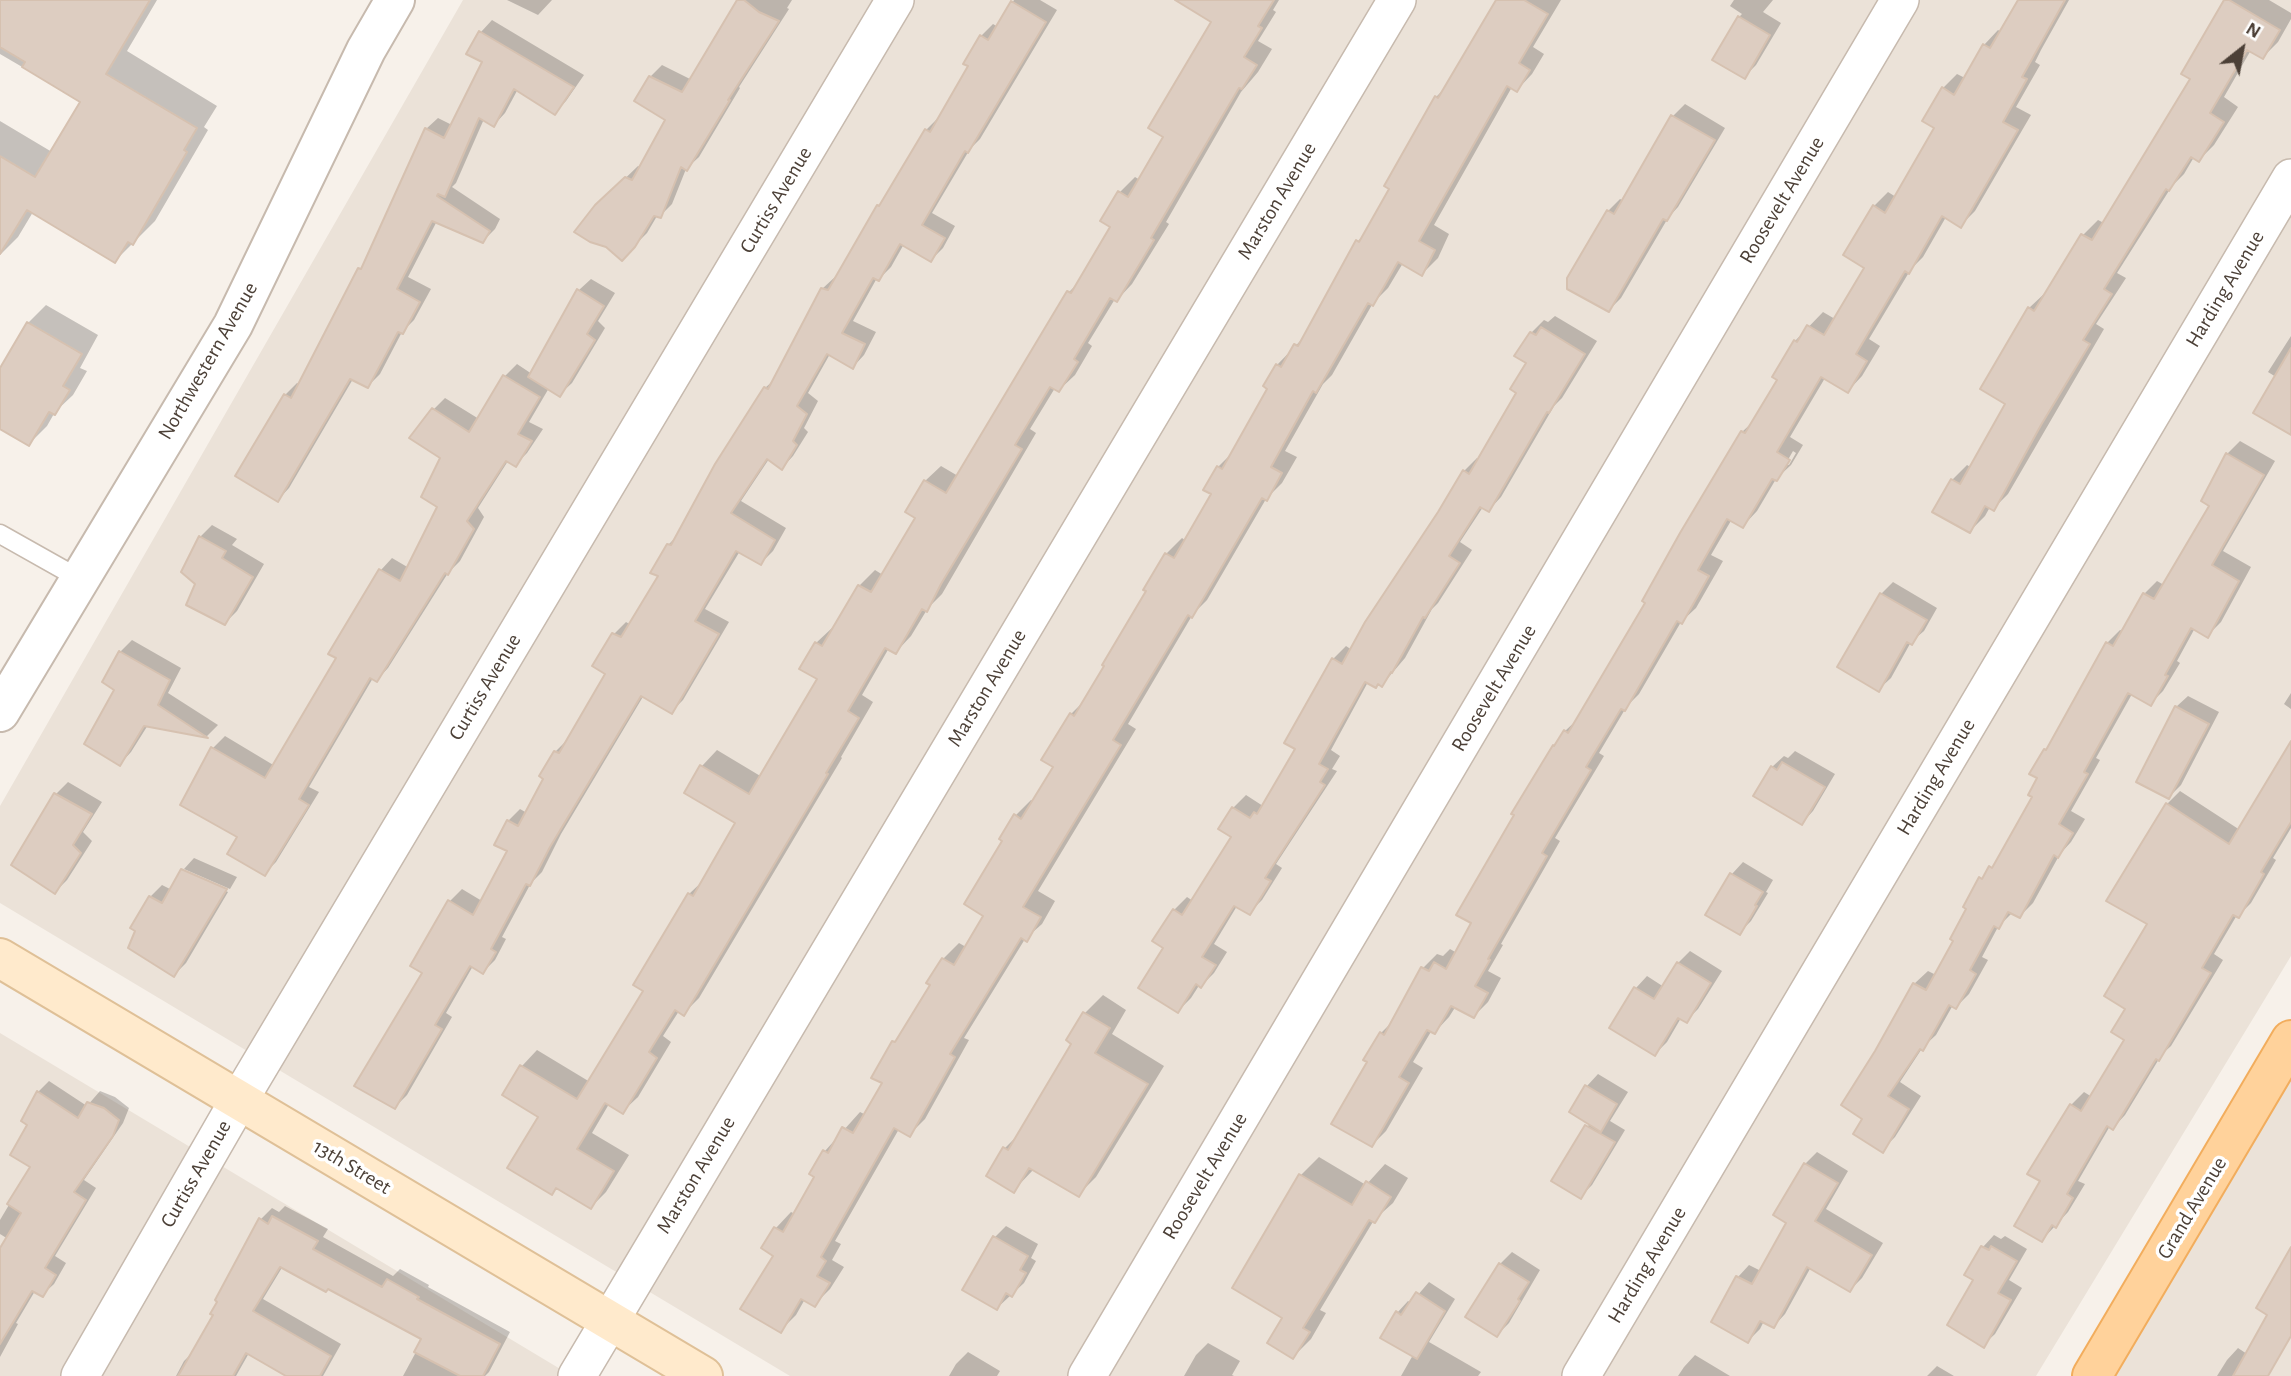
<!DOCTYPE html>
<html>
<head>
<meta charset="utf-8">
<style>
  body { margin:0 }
  #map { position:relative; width:2291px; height:1376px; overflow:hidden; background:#f7f1ea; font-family:"Alegreya Sans",sans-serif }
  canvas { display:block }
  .north { position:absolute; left:2207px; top:14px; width:70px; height:70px; -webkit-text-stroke:5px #fff; paint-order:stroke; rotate:31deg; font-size:19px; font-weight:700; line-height:28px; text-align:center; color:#4c4037 }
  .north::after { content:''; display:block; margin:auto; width:24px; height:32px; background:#4c4037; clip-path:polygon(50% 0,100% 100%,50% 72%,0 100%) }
</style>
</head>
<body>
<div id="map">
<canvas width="2291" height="1376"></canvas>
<div class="north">N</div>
</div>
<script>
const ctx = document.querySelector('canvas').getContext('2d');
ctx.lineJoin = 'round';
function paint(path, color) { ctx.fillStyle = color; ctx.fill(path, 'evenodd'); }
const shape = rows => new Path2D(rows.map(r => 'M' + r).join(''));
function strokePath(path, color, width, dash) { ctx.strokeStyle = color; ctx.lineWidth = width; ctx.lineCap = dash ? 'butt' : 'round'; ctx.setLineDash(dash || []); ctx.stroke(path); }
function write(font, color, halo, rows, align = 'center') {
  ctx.font = font + ' "Alegreya Sans",sans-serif'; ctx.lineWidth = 7; ctx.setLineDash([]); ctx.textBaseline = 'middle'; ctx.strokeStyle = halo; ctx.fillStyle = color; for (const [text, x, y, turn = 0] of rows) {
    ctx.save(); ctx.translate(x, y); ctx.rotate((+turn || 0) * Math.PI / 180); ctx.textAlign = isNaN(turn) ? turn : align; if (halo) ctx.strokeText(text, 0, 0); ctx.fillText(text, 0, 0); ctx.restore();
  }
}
paint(shape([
  [463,0,2291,0,2291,956,2036,1376,790,1376,0,903,0,806],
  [0,1033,572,1376,0,1376],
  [2291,1040,2291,1376,2092,1376]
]), '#ebe2d8');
paint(shape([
  [0,0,157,0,127,51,217,106,204,127,208,130,155,221,115,261,33,212,18,237,0,255,0,121,52,152,82,102,0,54],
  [507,0,552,0,538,15],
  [739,0,792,0,787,8,789,9,739,87,740,88,699,157,686,169,672,204,660,216,657,216,647,233,622,258,609,194,638,166,641,167,667,119,650,77,662,65,690,79],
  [1014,0,1040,0,1057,10,980,139,970,149,932,213,955,226,943,248,931,260,904,244,891,267,879,279,877,278,853,321,876,332,864,355,853,367,830,354,808,393,818,401,804,428,808,432,793,456,782,468,769,459,741,501,786,528,773,551,761,563,740,551,705,609,729,622,683,700,671,712,644,695,561,834,542,872,531,883,502,937,506,939,495,960,483,972,473,966,446,1013,452,1017,407,1095,395,1107,424,973,412,966,450,901,462,889,482,901,509,850,508,821,520,809,527,813,545,778,555,752,567,740,608,674,614,634,626,622,631,625,660,576,668,545,679,534,765,388,775,379,822,289,835,277,837,278,926,130,938,118,971,66,981,36,993,24,998,27],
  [1198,0,1279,0,1273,10,1276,12,1258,41,1272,49,1258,72,1241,92,1166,222,1169,224,1132,284,1117,300,1115,299,1088,343,1092,346,1075,375,1059,390,1055,388,1030,429,1036,433,942,594,928,608,911,636,896,652,889,648,862,695,873,702,841,757,842,758,699,998,684,1013,679,1011,663,1036,671,1042,638,1097,622,1112,609,1104,592,1133,629,1155,606,1192,591,1207,557,1187,552,1193,540,1116,504,1095,522,1066,537,1050,590,1082,645,990,689,894,705,879,738,822,702,766,717,750,762,777,820,679,816,643,832,628,834,629,859,586,875,570,883,575,917,517,925,481,941,466,958,476,1069,292,1082,279,1113,226,1120,192,1135,177,1140,180,1165,136,1213,22],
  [1498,0,1561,0,1533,47,1544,54,1532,74,1517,90,1512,87,1434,225,1449,234,1438,258,1422,274,1403,263,1388,288,1373,303,1332,375,1323,384,1285,451,1297,457,1282,483,1266,499,1207,600,1193,614,1128,724,1136,729,1038,891,1055,901,1042,924,1025,939,964,1038,969,1040,925,1119,909,1135,899,1129,835,1241,841,1244,832,1260,844,1267,830,1289,814,1305,805,1299,796,1315,780,1331,775,1255,776,1228,791,1212,795,1214,817,1176,812,1173,825,1151,860,1112,866,1115,884,1083,894,1042,904,1031,932,985,929,983,943,959,959,943,966,947,986,915,1004,840,1016,815,1031,800,1034,801,1055,766,1071,714,1086,699,1148,591,1166,554,1182,538,1186,541,1213,493,1206,489,1218,467,1234,451,1270,388,1277,365,1305,336,1358,241,1365,234,1392,189,1436,97,1448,85],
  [1734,0,1773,0,1763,12,1781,23,1756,65,1744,77,1739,17,1742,14,1730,6],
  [2020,0,2069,0,2041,50,2035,62,2040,65,2016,107,2031,115,1975,211,1961,225,1946,217,1923,257,1911,269,1869,339,1880,346,1862,376,1848,391,1825,378,1790,437,1803,445,1791,465,1776,479,1757,511,1743,526,1732,519,1711,555,1723,561,1696,608,1681,622,1639,694,1627,706,1599,753,1604,756,1555,838,1560,841,1501,944,1503,945,1488,971,1501,978,1488,1002,1474,1016,1456,1006,1449,1017,1435,1032,1432,1030,1413,1062,1423,1068,1386,1131,1372,1145,1369,1061,1381,1033,1394,1020,1423,968,1437,954,1443,956,1450,949,1457,953,1565,731,1579,718,1647,602,1742,432,1757,418,1779,379,1795,341,1823,312,1835,319,1866,268,1874,206,1888,192,1896,197,1936,127,1943,88,1957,74,1965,78,1984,45,1998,30,2001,32],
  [1793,451,1796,453,1789,465,1785,465],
  [2226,0,2269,0,2291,13,2291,19,2278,42,2263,57,2251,50,2224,97,2238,107,2214,145,2199,160,2194,157,2184,174,2172,186,2117,273,2126,278,2096,324,2104,329,2008,494,1993,509,1990,507,1985,516,1970,531,1952,480,1967,465,1972,468,2008,404,2029,308,2044,294,2046,295,2083,235,2098,220,2104,223,2193,79],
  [492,20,584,75,566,101,554,113,518,89,505,113,494,125,484,119,456,183,452,187,500,219,495,229,483,241,437,221,408,277,431,289,414,320,402,332,380,374,368,386,353,379,289,488,278,500,285,395,297,383,300,384,360,269,366,262,426,129,438,118,452,125,484,61,469,53,481,32],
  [1685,104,1725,128,1678,207,1668,218,1621,298,1609,310,1608,211,1620,199,1624,201,1673,116],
  [591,279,615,293,598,321,605,328,572,383,560,394,549,388,529,422,543,429,527,453,515,465,508,461,478,508,484,517,460,561,448,573,388,668,377,680,373,678,309,787,319,792,276,862,264,874,239,837,183,804,213,748,225,736,275,766,339,658,381,570,392,558,409,568,439,507,442,457,433,410,445,398,479,419,505,376,517,364,532,374,579,290],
  [46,305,98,335,80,368,87,371,73,395,55,412,47,426,29,444,0,427,0,372,28,323],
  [1555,316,1597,341,1562,398,1554,406,1501,497,1489,510,1483,507,1460,542,1472,550,1438,603,1432,609,1405,658,1382,685,1368,682,1331,750,1340,756,1332,769,1337,771,1276,864,1282,868,1262,900,1249,913,1237,906,1214,944,1227,952,1214,973,1201,986,1200,984,1191,998,1178,1011,1165,947,1174,910,1187,897,1193,901,1234,837,1233,808,1246,795,1263,806,1297,748,1333,659,1346,646,1352,650,1440,513,1464,471,1477,458,1479,460,1518,392,1528,363,1531,333,1544,320,1548,322],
  [2291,336,2291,427,2276,377,2268,372],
  [2240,441,2275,461,2223,551,2251,567,2221,622,2208,635,2195,628,2177,661,2180,663,2163,691,2150,704,2132,694,2096,758,2100,760,2071,811,2085,819,2071,842,2060,854,2033,903,2020,916,2012,913,1998,927,1982,957,1988,960,1969,994,1956,1007,1953,1005,1936,1035,1923,1047,1900,1082,1921,1096,1895,1137,1882,1150,1865,1118,1876,1052,1914,984,1928,971,1936,975,1956,940,1981,879,1999,859,2035,796,2045,750,2050,745,2107,643,2120,630,2123,631,2144,594,2157,581,2164,585,2211,505,2227,454],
  [212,525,237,539,232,545,264,564,237,611,225,623,198,584,200,537],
  [1893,582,1937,608,1924,631,1911,642,1891,678,1879,689,1881,594],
  [132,640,181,668,168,693,218,725,207,736,148,725,131,752,120,764,116,690,120,652],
  [2291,693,2291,709,2284,704],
  [2188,696,2219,712,2181,785,2169,797,2176,707],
  [1795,751,1835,774,1813,811,1802,823,1772,767,1784,756,1788,758],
  [2291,771,2291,828,2273,858,2276,860,2251,903,2238,916,2237,915,2214,954,2223,960,2171,1046,2162,1054,2125,1115,2113,1128,2110,1126,2078,1181,2085,1184,2068,1212,2042,1240,2042,1180,2071,1105,2084,1092,2092,1097,2127,1039,2127,1008,2150,923,2167,804,2180,791,2240,830],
  [68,782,102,802,83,832,92,841,67,880,55,892,56,794],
  [194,858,237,877,230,889,184,869],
  [1743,862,1773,880,1766,892,1768,893,1751,921,1739,933,1707,914,1732,874],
  [184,869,184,872,228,892,186,963,174,975,150,897,162,885,172,890],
  [1690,951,1722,971,1698,1009,1686,1021,1681,1018,1667,1042,1655,1054,1636,988,1647,976,1664,987,1678,963],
  [1103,995,1126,1010,1112,1034,1164,1066,1096,1177,1078,1195,1034,1169,1014,1190,1005,1148,1021,1132,1074,1043,1085,1013],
  [1598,1074,1628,1092,1610,1121,1625,1130,1592,1185,1580,1197,1554,1181,1590,1123,1587,1086],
  [49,1081,87,1106,100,1091,115,1097,129,1108,123,1123,84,1180,96,1188,55,1256,66,1263,54,1284,42,1295,35,1291,16,1323,18,1324,0,1357,0,1252,8,1239,0,1234,0,1220,32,1166,30,1124,38,1092],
  [1817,1152,1848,1171,1826,1209,1883,1243,1862,1278,1850,1290,1811,1267,1785,1314,1774,1326,1764,1321,1760,1329,1748,1341,1738,1277,1749,1265,1761,1271,1788,1222,1805,1164],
  [1319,1157,1366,1185,1385,1164,1408,1178,1393,1203,1374,1220,1320,1310,1326,1313,1311,1339,1293,1357,1284,1317,1234,1287,1301,1175],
  [285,1206,328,1229,323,1237,393,1276,400,1269,429,1285,428,1287,510,1332,489,1372,485,1376,403,1376,423,1339,328,1287,283,1266,263,1299,341,1344,323,1376,290,1376,249,1353,236,1376,176,1376,184,1361,195,1350,215,1315,261,1219,272,1208,279,1212],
  [1006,1226,1038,1244,1031,1258,1036,1261,1024,1283,997,1308,994,1238],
  [1994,1235,2001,1239,2005,1236,2027,1249,2009,1280,2022,1288,1995,1334,1983,1345,1976,1280,1983,1247],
  [1512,1252,1540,1270,1509,1323,1497,1335,1500,1264],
  [2291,1254,2291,1331,2265,1376,2217,1376,2227,1360,2238,1348,2247,1354,2269,1314],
  [1429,1282,1455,1299,1429,1342,1481,1372,1478,1376,1401,1376,1413,1355,1397,1313,1408,1301,1411,1303],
  [1208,1343,1240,1361,1232,1375,1234,1376,1184,1376,1196,1355],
  [968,1352,1000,1371,997,1376,949,1376,956,1364],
  [1695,1355,1730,1376,1678,1376,1684,1367],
  [1937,1366,1954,1376,1927,1376]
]), '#0003');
const building = shape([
  [0,0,150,0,106,74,197,128,184,150,187,152,133,245,128,242,115,263,27,210,0,254,0,156,35,177,80,102,22,67,25,62,0,47,0,0],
  [737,0,744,0,759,12,779,21,728,100,730,100,687,171,681,167,661,218,654,216,635,247,622,261,606,247,590,242,574,232,595,205,625,177,632,180,665,120,634,101,649,76,682,92,737,0],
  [1175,0,1274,0,1258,26,1262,28,1244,57,1257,65,1242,89,1239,88,1226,110,1151,238,1154,240,1117,302,1110,298,1074,359,1078,362,1059,392,1050,387,1015,445,1022,449,941,584,927,612,922,609,896,654,885,648,848,711,859,718,826,773,828,774,684,1016,675,1010,649,1052,657,1058,623,1114,605,1103,577,1149,614,1171,591,1209,556,1188,552,1195,507,1168,538,1117,502,1095,520,1065,577,1099,643,991,633,985,688,893,693,896,735,823,684,793,700,765,749,794,817,679,799,669,815,642,822,646,858,585,871,592,915,518,905,512,924,480,946,493,1067,291,1071,293,1110,227,1100,221,1118,191,1128,197,1163,137,1148,128,1211,22,1175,0],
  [1496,0,1524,0,1548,14,1519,63,1530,70,1517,92,1507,86,1419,241,1435,250,1422,276,1398,262,1373,306,1368,303,1316,393,1313,391,1271,467,1282,473,1267,501,1262,498,1192,618,1188,615,1113,740,1121,745,1023,907,1041,917,1027,942,1021,938,950,1054,955,1057,910,1137,894,1128,821,1257,826,1261,817,1276,830,1283,815,1307,801,1299,781,1333,740,1309,773,1256,761,1248,774,1227,783,1232,814,1177,809,1174,823,1150,828,1153,842,1127,853,1133,882,1083,871,1078,892,1041,895,1042,930,985,926,983,942,958,954,965,983,916,964,904,1002,841,999,839,1014,814,1021,819,1053,767,1041,760,1070,713,1074,716,1104,666,1102,665,1146,591,1143,590,1165,553,1174,558,1211,494,1203,490,1217,466,1222,469,1267,389,1263,386,1276,364,1281,367,1294,344,1298,346,1356,240,1359,242,1389,189,1384,186,1435,96,1438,98,1496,0],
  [2018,0,2065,0,2022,77,2027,79,2003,122,2018,130,1961,228,1942,216,1909,274,1905,271,1856,354,1867,361,1848,393,1821,377,1777,452,1790,460,1777,481,1772,479,1743,528,1727,519,1698,570,1709,576,1682,624,1677,621,1625,711,1621,709,1586,767,1591,770,1542,853,1547,856,1488,959,1490,960,1475,986,1488,993,1474,1018,1451,1006,1435,1034,1427,1030,1399,1077,1409,1083,1372,1147,1331,1124,1367,1062,1363,1060,1380,1032,1384,1035,1421,967,1429,971,1434,962,1446,969,1471,923,1456,915,1514,815,1511,814,1553,745,1554,746,1564,730,1568,733,1645,603,1642,601,1680,533,1741,431,1745,433,1777,380,1772,377,1794,340,1797,342,1807,325,1824,335,1864,268,1843,255,1873,205,1885,213,1934,128,1922,121,1942,87,1954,95,1983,44,1990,48,2018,0],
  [2224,0,2229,0,2280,30,2263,59,2247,50,2210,113,2224,122,2199,162,2191,157,2169,191,2166,189,2104,289,2112,294,2083,340,2090,344,2041,425,1994,511,1985,506,1970,533,1932,512,1951,479,1960,484,2005,404,1980,389,2028,307,2034,311,2081,234,2092,240,2190,79,2181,74,2224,0],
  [1011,1,1046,22,968,153,965,151,922,225,945,238,931,262,900,244,879,281,873,278,842,333,865,344,853,369,827,354,797,406,807,414,793,441,797,445,782,470,767,459,731,513,775,540,761,565,736,551,695,621,719,634,672,714,641,696,550,847,530,886,526,884,491,949,496,952,483,974,470,966,435,1025,442,1029,395,1109,354,1086,422,973,410,966,448,900,473,915,507,851,494,845,507,820,518,826,543,779,539,776,554,751,559,753,605,674,592,666,612,633,621,637,658,576,650,573,667,544,671,545,715,464,764,387,768,389,821,288,828,290,877,205,879,206,925,129,930,132,968,66,963,64,980,35,988,40,1011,1],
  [1738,16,1770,35,1745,79,1712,60,1738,16],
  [479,31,574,87,555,115,514,89,494,127,479,118,445,197,438,194,437,196,490,231,483,243,432,221,397,289,420,302,403,334,398,332,368,388,350,379,278,502,235,476,284,394,291,398,358,268,361,269,425,128,444,138,482,62,466,54,479,31],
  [1671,115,1715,140,1667,221,1663,219,1609,312,1567,289,1567,278,1607,210,1614,214,1671,115],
  [577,289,604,306,587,334,595,340,560,397,528,377,577,289],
  [27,322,82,354,63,386,70,390,55,415,49,412,29,446,0,429,0,368,27,322],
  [1541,327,1585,354,1549,413,1547,412,1489,512,1480,507,1449,556,1460,563,1425,618,1423,617,1392,673,1391,672,1382,687,1378,684,1376,688,1365,682,1319,764,1328,769,1320,782,1325,785,1265,878,1271,881,1250,915,1234,906,1202,957,1216,965,1201,988,1196,984,1178,1013,1138,988,1163,948,1152,941,1173,909,1182,915,1231,837,1218,829,1232,807,1250,818,1254,812,1257,814,1295,749,1284,743,1332,658,1342,664,1365,622,1438,512,1463,470,1469,474,1516,393,1510,389,1526,363,1514,356,1530,332,1536,335,1541,327],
  [2291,348,2291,435,2253,413,2291,348],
  [503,375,540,397,518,434,532,441,516,467,506,461,467,521,474,529,448,575,445,573,377,682,370,678,299,799,309,805,265,876,227,854,237,837,180,805,211,747,265,778,336,658,328,654,379,569,400,581,437,507,421,497,440,458,409,438,432,408,469,432,503,375],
  [2226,453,2264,475,2212,565,2239,581,2208,638,2191,628,2165,675,2168,676,2151,706,2128,693,2084,772,2088,774,2059,824,2073,833,2058,858,2054,855,2020,918,2008,912,1999,929,1994,926,1970,970,1976,974,1956,1009,1949,1005,1923,1051,1920,1049,1888,1096,1909,1109,1883,1153,1853,1134,1862,1119,1841,1105,1875,1051,1913,983,1926,990,1953,941,1950,939,1966,909,1963,907,1979,877,1982,879,1989,866,1992,868,2032,797,2028,795,2037,778,2029,774,2044,749,2046,750,2106,642,2113,646,2143,593,2154,599,2209,506,2201,501,2226,453],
  [199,536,226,551,222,558,253,577,225,625,186,605,195,584,181,572,199,536],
  [1880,593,1927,620,1912,645,1907,642,1879,692,1837,667,1880,593],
  [119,651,170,680,158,705,208,738,144,726,120,766,84,744,114,690,102,682,119,651],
  [2175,706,2209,724,2169,799,2136,782,2175,706],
  [2291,741,2291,822,2261,872,2264,874,2239,918,2233,915,2202,968,2211,973,2159,1061,2156,1059,2113,1130,2107,1126,2067,1194,2073,1198,2056,1228,2052,1225,2042,1242,2014,1226,2040,1181,2027,1174,2070,1104,2081,1111,2124,1040,2111,1032,2125,1009,2104,996,2147,924,2106,901,2166,803,2229,844,2291,741],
  [1782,762,1825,787,1802,825,1753,796,1771,766,1777,770,1782,762],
  [54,793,92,814,73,845,81,853,55,894,11,865,54,793],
  [181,869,227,889,174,977,128,948,135,931,130,928,149,896,162,903,181,869],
  [1730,873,1763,892,1755,905,1757,906,1740,935,1705,915,1730,873],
  [1677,962,1711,983,1687,1023,1678,1018,1655,1056,1609,1028,1634,987,1654,999,1677,962],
  [1083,1012,1110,1028,1095,1053,1148,1084,1079,1197,1029,1168,1014,1193,986,1176,1003,1147,1008,1150,1071,1044,1066,1040,1083,1012],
  [1585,1085,1617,1104,1601,1132,1569,1112,1585,1085],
  [37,1091,78,1118,87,1102,104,1108,119,1120,113,1136,74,1192,86,1200,45,1268,56,1275,43,1297,32,1291,0,1344,0,1248,21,1213,7,1204,30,1167,10,1155,27,1125,21,1121,37,1091],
  [1585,1125,1615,1142,1581,1199,1551,1181,1585,1125],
  [1804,1163,1838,1183,1815,1221,1872,1255,1850,1292,1807,1267,1774,1328,1760,1321,1748,1343,1711,1322,1736,1276,1752,1284,1786,1223,1773,1215,1804,1163],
  [1299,1174,1352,1205,1366,1181,1391,1197,1375,1223,1369,1220,1303,1328,1310,1332,1293,1359,1267,1343,1282,1318,1232,1288,1299,1174],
  [272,1216,318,1241,313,1249,382,1287,387,1279,419,1297,417,1299,500,1344,483,1376,460,1376,414,1352,421,1339,328,1289,326,1292,280,1267,253,1311,331,1356,320,1376,286,1376,246,1353,233,1376,178,1376,213,1315,210,1314,217,1302,215,1300,259,1218,268,1224,272,1216],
  [993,1236,1028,1256,1020,1270,1026,1273,1012,1297,1006,1293,997,1310,962,1290,993,1236],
  [1981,1246,1989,1250,1991,1246,2017,1261,1998,1293,2011,1300,1984,1348,1947,1325,1973,1280,1964,1275,1981,1246],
  [2291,1247,2291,1336,2268,1376,2233,1376,2267,1315,2256,1308,2291,1247],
  [1499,1263,1529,1282,1518,1299,1520,1301,1497,1337,1465,1317,1499,1263],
  [1416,1292,1445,1311,1417,1359,1380,1338,1396,1311,1401,1315,1416,1292]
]);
paint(building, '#ddcdc1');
strokePath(building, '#d6c1b0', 2);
const service = shape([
  [0,534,80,579]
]);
const minor = shape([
  [80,1376,239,1100,895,0],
  [577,1376,1397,0],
  [1087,1376,1900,0],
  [1581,1376,2291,178]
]);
const tertiary = shape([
  [0,712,233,325,366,50,395,0]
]);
const secondary = shape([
  [0,958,703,1376]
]);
const primary = shape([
  [2092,1376,2291,1040]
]);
strokePath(service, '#c7baae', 21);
strokePath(minor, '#c7baae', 40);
strokePath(tertiary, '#c7baae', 42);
strokePath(secondary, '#dfc097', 42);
strokePath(primary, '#f2ad5d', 42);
strokePath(service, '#fff', 18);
strokePath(minor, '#fff', 37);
strokePath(tertiary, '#fff', 38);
strokePath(secondary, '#ffeacc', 38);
strokePath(primary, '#ffd29b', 38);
write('21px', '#4c4037', '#fff', [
  ["Curtiss Avenue",776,200,-59],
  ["Roosevelt Avenue",1782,200,-59],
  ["Marston Avenue",1277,201,-59],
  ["Harding Avenue",2225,289,-59],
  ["Northwestern Avenue",208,361,-60],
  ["Curtiss Avenue",485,687,-59],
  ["Marston Avenue",987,688,-59],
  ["Roosevelt Avenue",1494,688,-59],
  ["Harding Avenue",1936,777,-59],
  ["13th Street",352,1167,31],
  ["Curtiss Avenue",196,1174,-60],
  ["Marston Avenue",696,1175,-59],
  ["Roosevelt Avenue",1205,1176,-59],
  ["Grand Avenue",2192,1208,-59],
  ["Harding Avenue",1647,1265,-59]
]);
</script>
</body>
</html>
